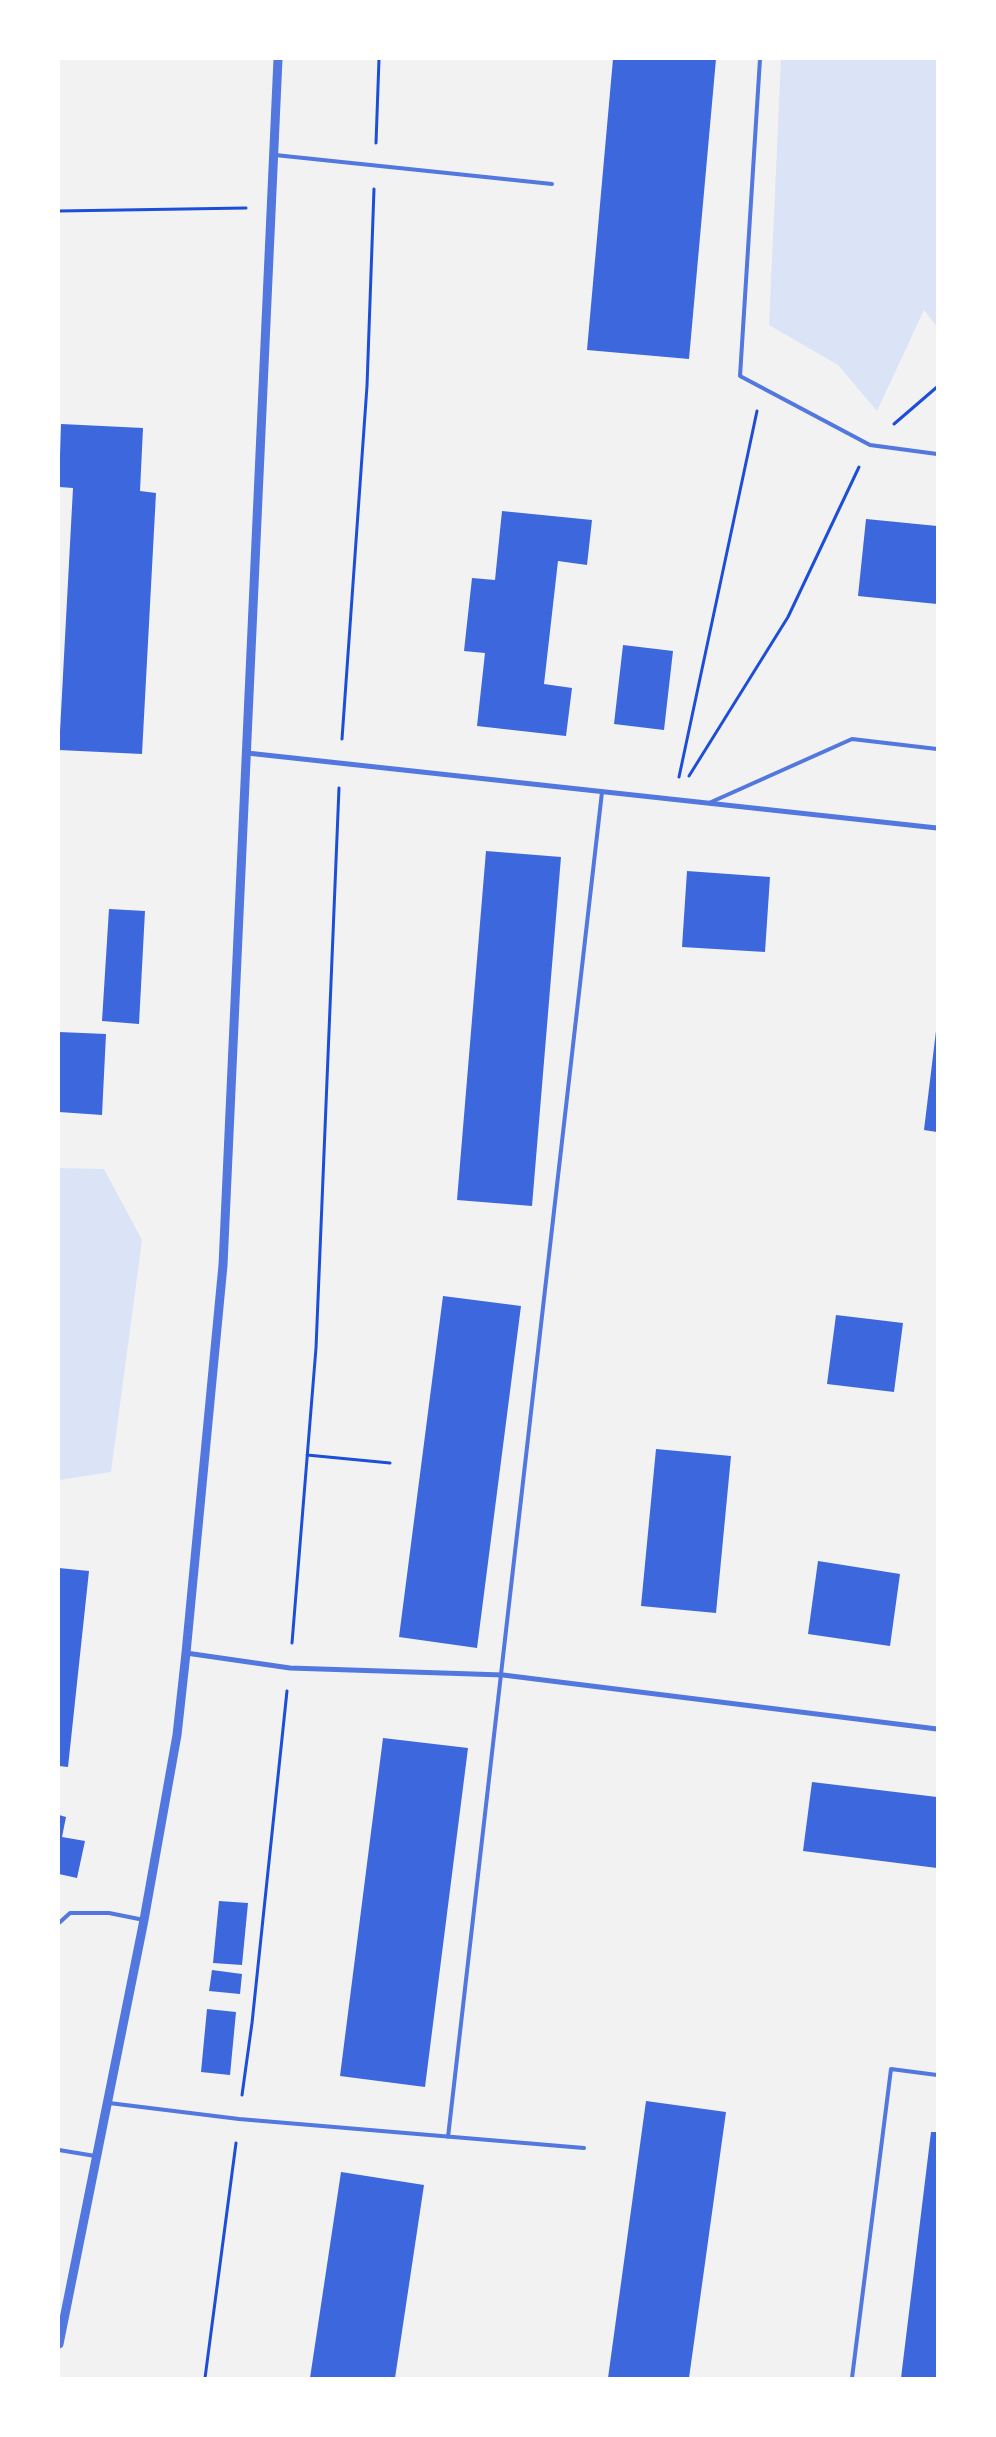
<!DOCTYPE html>
<html>
<head>
<meta charset="utf-8">
<style>
  body { margin:0 }
  #map { position:relative; width:996px; height:2437px; overflow:hidden; background:#f2f2f2; font-family:Montserrat,sans-serif }
  canvas { display:block }
  .frame { position:absolute; inset:0; border:60px solid #fff; pointer-events:none }
</style>
</head>
<body>
<div id="map">
<canvas width="996" height="2437"></canvas>
<div class="frame"></div>
</div>
<script>
const ctx = document.querySelector('canvas').getContext('2d');
ctx.lineJoin = 'round';
function paint(path, color) { ctx.fillStyle = color; ctx.fill(path, 'evenodd'); }
const shape = rows => new Path2D(rows.map(r => 'M' + r).join(''));
function strokePath(path, color, width, dash) { ctx.strokeStyle = color; ctx.lineWidth = width; ctx.lineCap = dash ? 'butt' : 'round'; ctx.setLineDash(dash || []); ctx.stroke(path); }
paint(shape([
  [781,59,937,59,937,327,924,310,877,411,838,365,769,325],
  [59,1168,104,1169,142,1240,111,1472,59,1480]
]), '#dbe4f7');
paint(shape([
  [613,59,716,59,689,359,587,350],
  [61,424,143,428,140,491,156,493,142,754,59,750,73,488,59,487],
  [502,511,592,520,587,565,558,561,544,684,572,688,566,736,477,726,485,653,464,651,472,578,495,580],
  [866,519,937,526,937,604,858,596],
  [623,645,673,651,664,730,614,724],
  [486,851,561,857,532,1206,457,1200],
  [687,871,770,877,765,952,682,947],
  [109,909,145,911,139,1024,102,1021],
  [936,1031,937,1031,937,1132,924,1130],
  [59,1032,106,1034,102,1115,59,1112],
  [443,1296,521,1306,477,1648,399,1637],
  [836,1315,903,1323,894,1392,827,1384],
  [656,1449,731,1456,716,1613,641,1606],
  [818,1561,900,1574,890,1646,808,1634],
  [59,1568,89,1571,68,1767,59,1766],
  [383,1738,468,1748,425,2087,340,2076],
  [812,1782,937,1797,937,1868,803,1851],
  [59,1815,66,1817,62,1837,85,1841,77,1878,59,1874],
  [219,1901,248,1903,242,1965,213,1963],
  [212,1970,242,1974,240,1994,209,1991],
  [207,2009,236,2012,230,2075,201,2072],
  [646,2101,726,2112,689,2378,608,2378],
  [931,2132,937,2132,937,2378,901,2378],
  [341,2172,424,2185,395,2378,310,2378]
]), '#3d67dc');
strokePath(shape([
  [376,143,379,59],
  [59,211,246,208],
  [894,424,937,387],
  [342,739,367,386,374,189],
  [689,776,788,617,859,467],
  [679,777,757,411],
  [307,1455,390,1463],
  [292,1643,316,1348,339,788],
  [242,2095,252,2023,287,1691],
  [205,2378,236,2143]
]), '#1d4ed8', 3);
strokePath(shape([
  [760,59,740,376,870,445,937,454],
  [275,155,552,184],
  [709,803,852,739,937,749],
  [59,1923,70,1913,109,1913,144,1920],
  [109,2103,239,2119,584,2148],
  [448,2137,602,792],
  [59,2150,95,2156],
  [852,2378,891,2069,937,2075]
]), '#5277de', 4);
strokePath(shape([
  [247,753,937,828],
  [186,1653,290,1668,503,1675,937,1729]
]), '#5277de', 5);
strokePath(shape([
  [59,2344,144,1920,177,1735,186,1653,223,1265,278,59]
]), '#5277de', 9);
</script>
</body>
</html>
